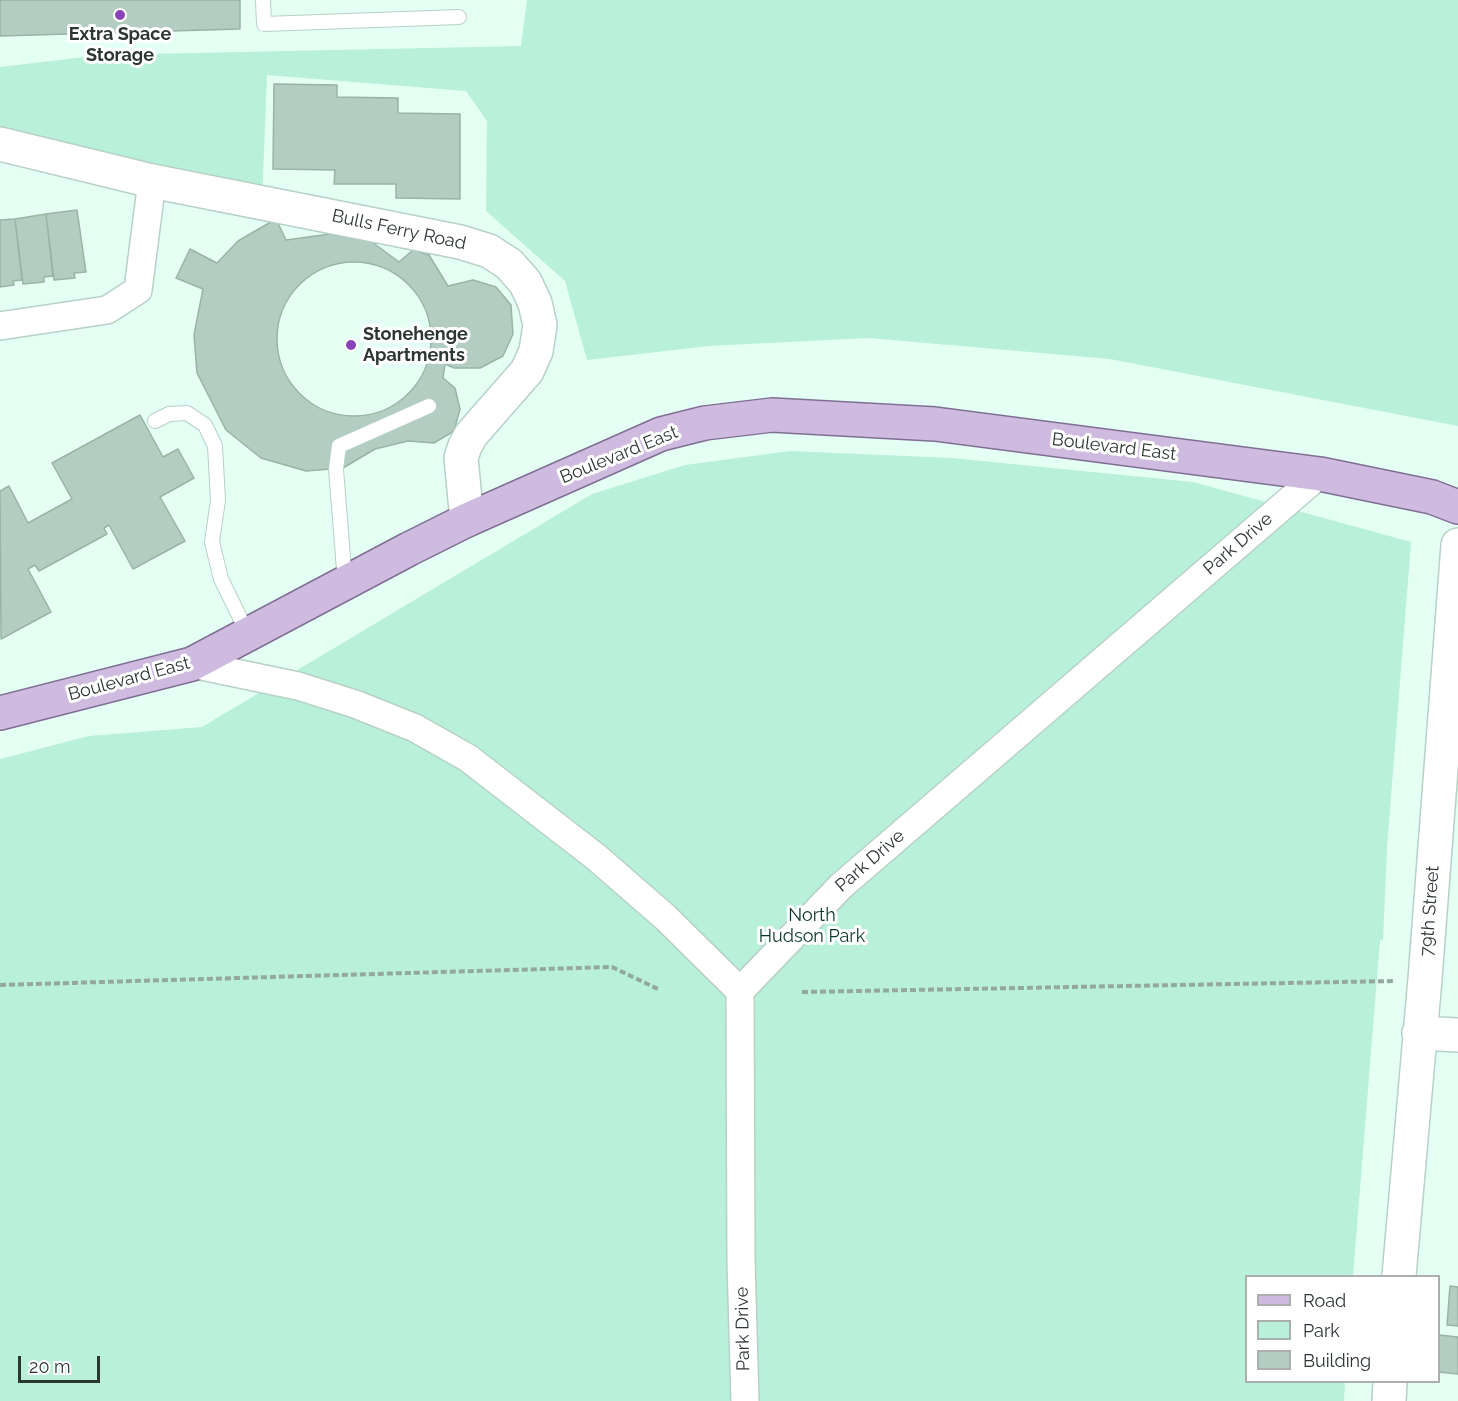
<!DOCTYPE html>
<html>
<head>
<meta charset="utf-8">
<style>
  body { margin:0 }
  #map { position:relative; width:1458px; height:1401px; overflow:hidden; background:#e4fff3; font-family:Raleway,sans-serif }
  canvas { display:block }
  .legend { position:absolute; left:1245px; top:1275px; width:195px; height:108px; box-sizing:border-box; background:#fff; border:2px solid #abafad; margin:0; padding:8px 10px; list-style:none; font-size:18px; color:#2c3632 }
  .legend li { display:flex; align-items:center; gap:12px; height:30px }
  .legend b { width:30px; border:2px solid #abafad }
  .scale { position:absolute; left:18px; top:1356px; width:82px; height:27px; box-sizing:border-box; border:3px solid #2c3632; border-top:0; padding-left:8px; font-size:18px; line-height:21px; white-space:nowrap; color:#2c3632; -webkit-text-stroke:4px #fff; paint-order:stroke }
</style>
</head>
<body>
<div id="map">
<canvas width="1458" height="1401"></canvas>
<ul class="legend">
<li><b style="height:8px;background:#cebbdf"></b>Road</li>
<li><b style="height:16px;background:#b8f0d9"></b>Park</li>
<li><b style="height:16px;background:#b3cdc2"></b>Building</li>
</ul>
<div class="scale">20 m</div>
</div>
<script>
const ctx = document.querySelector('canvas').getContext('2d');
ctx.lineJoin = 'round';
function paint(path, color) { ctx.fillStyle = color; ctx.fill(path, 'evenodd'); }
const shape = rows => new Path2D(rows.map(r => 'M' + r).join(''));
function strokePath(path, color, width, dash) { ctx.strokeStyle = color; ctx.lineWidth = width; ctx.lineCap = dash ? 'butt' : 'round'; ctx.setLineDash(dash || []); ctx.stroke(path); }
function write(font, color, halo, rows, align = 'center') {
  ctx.font = font + ' Raleway,sans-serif'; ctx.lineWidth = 6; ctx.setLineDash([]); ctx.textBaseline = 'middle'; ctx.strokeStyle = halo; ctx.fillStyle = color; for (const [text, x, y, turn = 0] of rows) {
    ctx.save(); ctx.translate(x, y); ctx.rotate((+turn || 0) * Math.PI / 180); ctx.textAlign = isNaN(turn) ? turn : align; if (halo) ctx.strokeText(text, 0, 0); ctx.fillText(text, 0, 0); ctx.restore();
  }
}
paint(shape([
  [527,0,1458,0,1458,426,1110,359,869,338,709,346,587,360,565,281,486,211,487,121,466,91,267,75,262,203,0,155,0,67,102,55,521,46],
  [790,451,952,458,1193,482,1411,542,1387,848,1383,940,1380,940,1353,1276,1246,1276,1246,1382,1345,1382,1344,1401,0,1401,0,759,89,736,202,727,592,494,685,465]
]), '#b8f0d9');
const building = shape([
  [0,0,240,0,240,29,0,36,0,0],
  [274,84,337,85,337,97,398,98,398,113,460,114,460,199,396,198,396,184,334,184,335,170,273,169,274,84],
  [77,210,86,272,74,273,75,278,54,280,46,214,77,210],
  [46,214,53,276,44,277,44,282,23,284,15,219,46,214],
  [15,219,22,280,13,281,14,285,0,287,0,220,15,219],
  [276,219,286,240,330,234,372,242,399,262,413,250,429,255,448,286,473,280,496,287,511,305,513,334,503,356,480,368,454,368,445,364,443,378,455,388,460,409,454,431,434,443,408,441,375,449,343,468,306,471,261,458,226,430,197,373,194,335,203,289,176,278,190,249,217,263,238,241,276,219],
  '277 339a77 77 0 1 1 154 0a77 77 0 1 1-154 0Z',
  [140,415,163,457,178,449,194,478,160,497,185,541,133,569,109,525,104,528,107,534,39,571,35,565,28,569,51,612,1,639,0,491,9,486,28,523,72,499,52,463,140,415],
  [1450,1286,1458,1287,1458,1326,1447,1325,1450,1286],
  [1439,1335,1458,1337,1458,1374,1438,1372,1439,1335]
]);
paint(building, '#b3cdc2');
strokePath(building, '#9ab3a8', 1.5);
const lane = shape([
  [263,0,264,24,459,17],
  [155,421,169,414,187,413,205,425,215,446,218,500,212,542,221,579,248,634],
  [345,582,336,469,339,446,429,406]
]);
const street = shape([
  [0,326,107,310,138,290,152,181],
  [192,664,298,686,355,704,415,728,468,758,596,857,665,917,740,991],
  [745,1401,741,1260,740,991,841,886,1320,474]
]);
const secondary = shape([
  [0,144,152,181,460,242,489,251,509,264,525,282,535,303,540,325,536,351,527,371,471,435,465,446,461,458,467,520],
  [1419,1033,1458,1035],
  [1399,1276,1425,979,1458,545],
  [1389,1401,1390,1382]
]);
const primary = shape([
  [0,713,192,664,409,549,467,520,661,434,705,423,772,415,935,424,1320,474,1432,497,1458,507]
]);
strokePath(lane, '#b7d1c6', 16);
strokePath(street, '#b7d1c6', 30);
strokePath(secondary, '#b7d1c6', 36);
strokePath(primary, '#806f94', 36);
strokePath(shape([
  [0,985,612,967,660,990],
  [802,992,1394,981]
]), '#94a89f', 4, [6, 3]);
strokePath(lane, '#fff', 14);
strokePath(street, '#fff', 27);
strokePath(secondary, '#fff', 33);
strokePath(primary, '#cebbdf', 33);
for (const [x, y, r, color] of [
  [120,15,6,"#8a44b8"],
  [351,345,6,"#8a44b8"]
]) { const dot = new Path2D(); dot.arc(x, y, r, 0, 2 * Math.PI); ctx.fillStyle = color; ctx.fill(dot); strokePath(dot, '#fff', 2); }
write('bold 18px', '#2c3632', '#fff', [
  ["Extra Space",120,35],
  ["Storage",120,56],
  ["Stonehenge",363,335,"left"],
  ["Apartments",363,356,"left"]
]);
write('18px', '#2c3632', '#fff', [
  ["Bulls Ferry Road",399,230,12],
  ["Boulevard East",1114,447,7],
  ["Boulevard East",619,455,-22],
  ["Park Drive",1238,544,-41],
  ["Boulevard East",129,679,-15],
  ["Park Drive",870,861,-41],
  ["79th Street",1430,911,-86],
  ["Park Drive",743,1329,-91]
]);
write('18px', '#0a3729', '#fff', [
  ["North",812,916],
  ["Hudson Park",812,937]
]);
</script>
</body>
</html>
